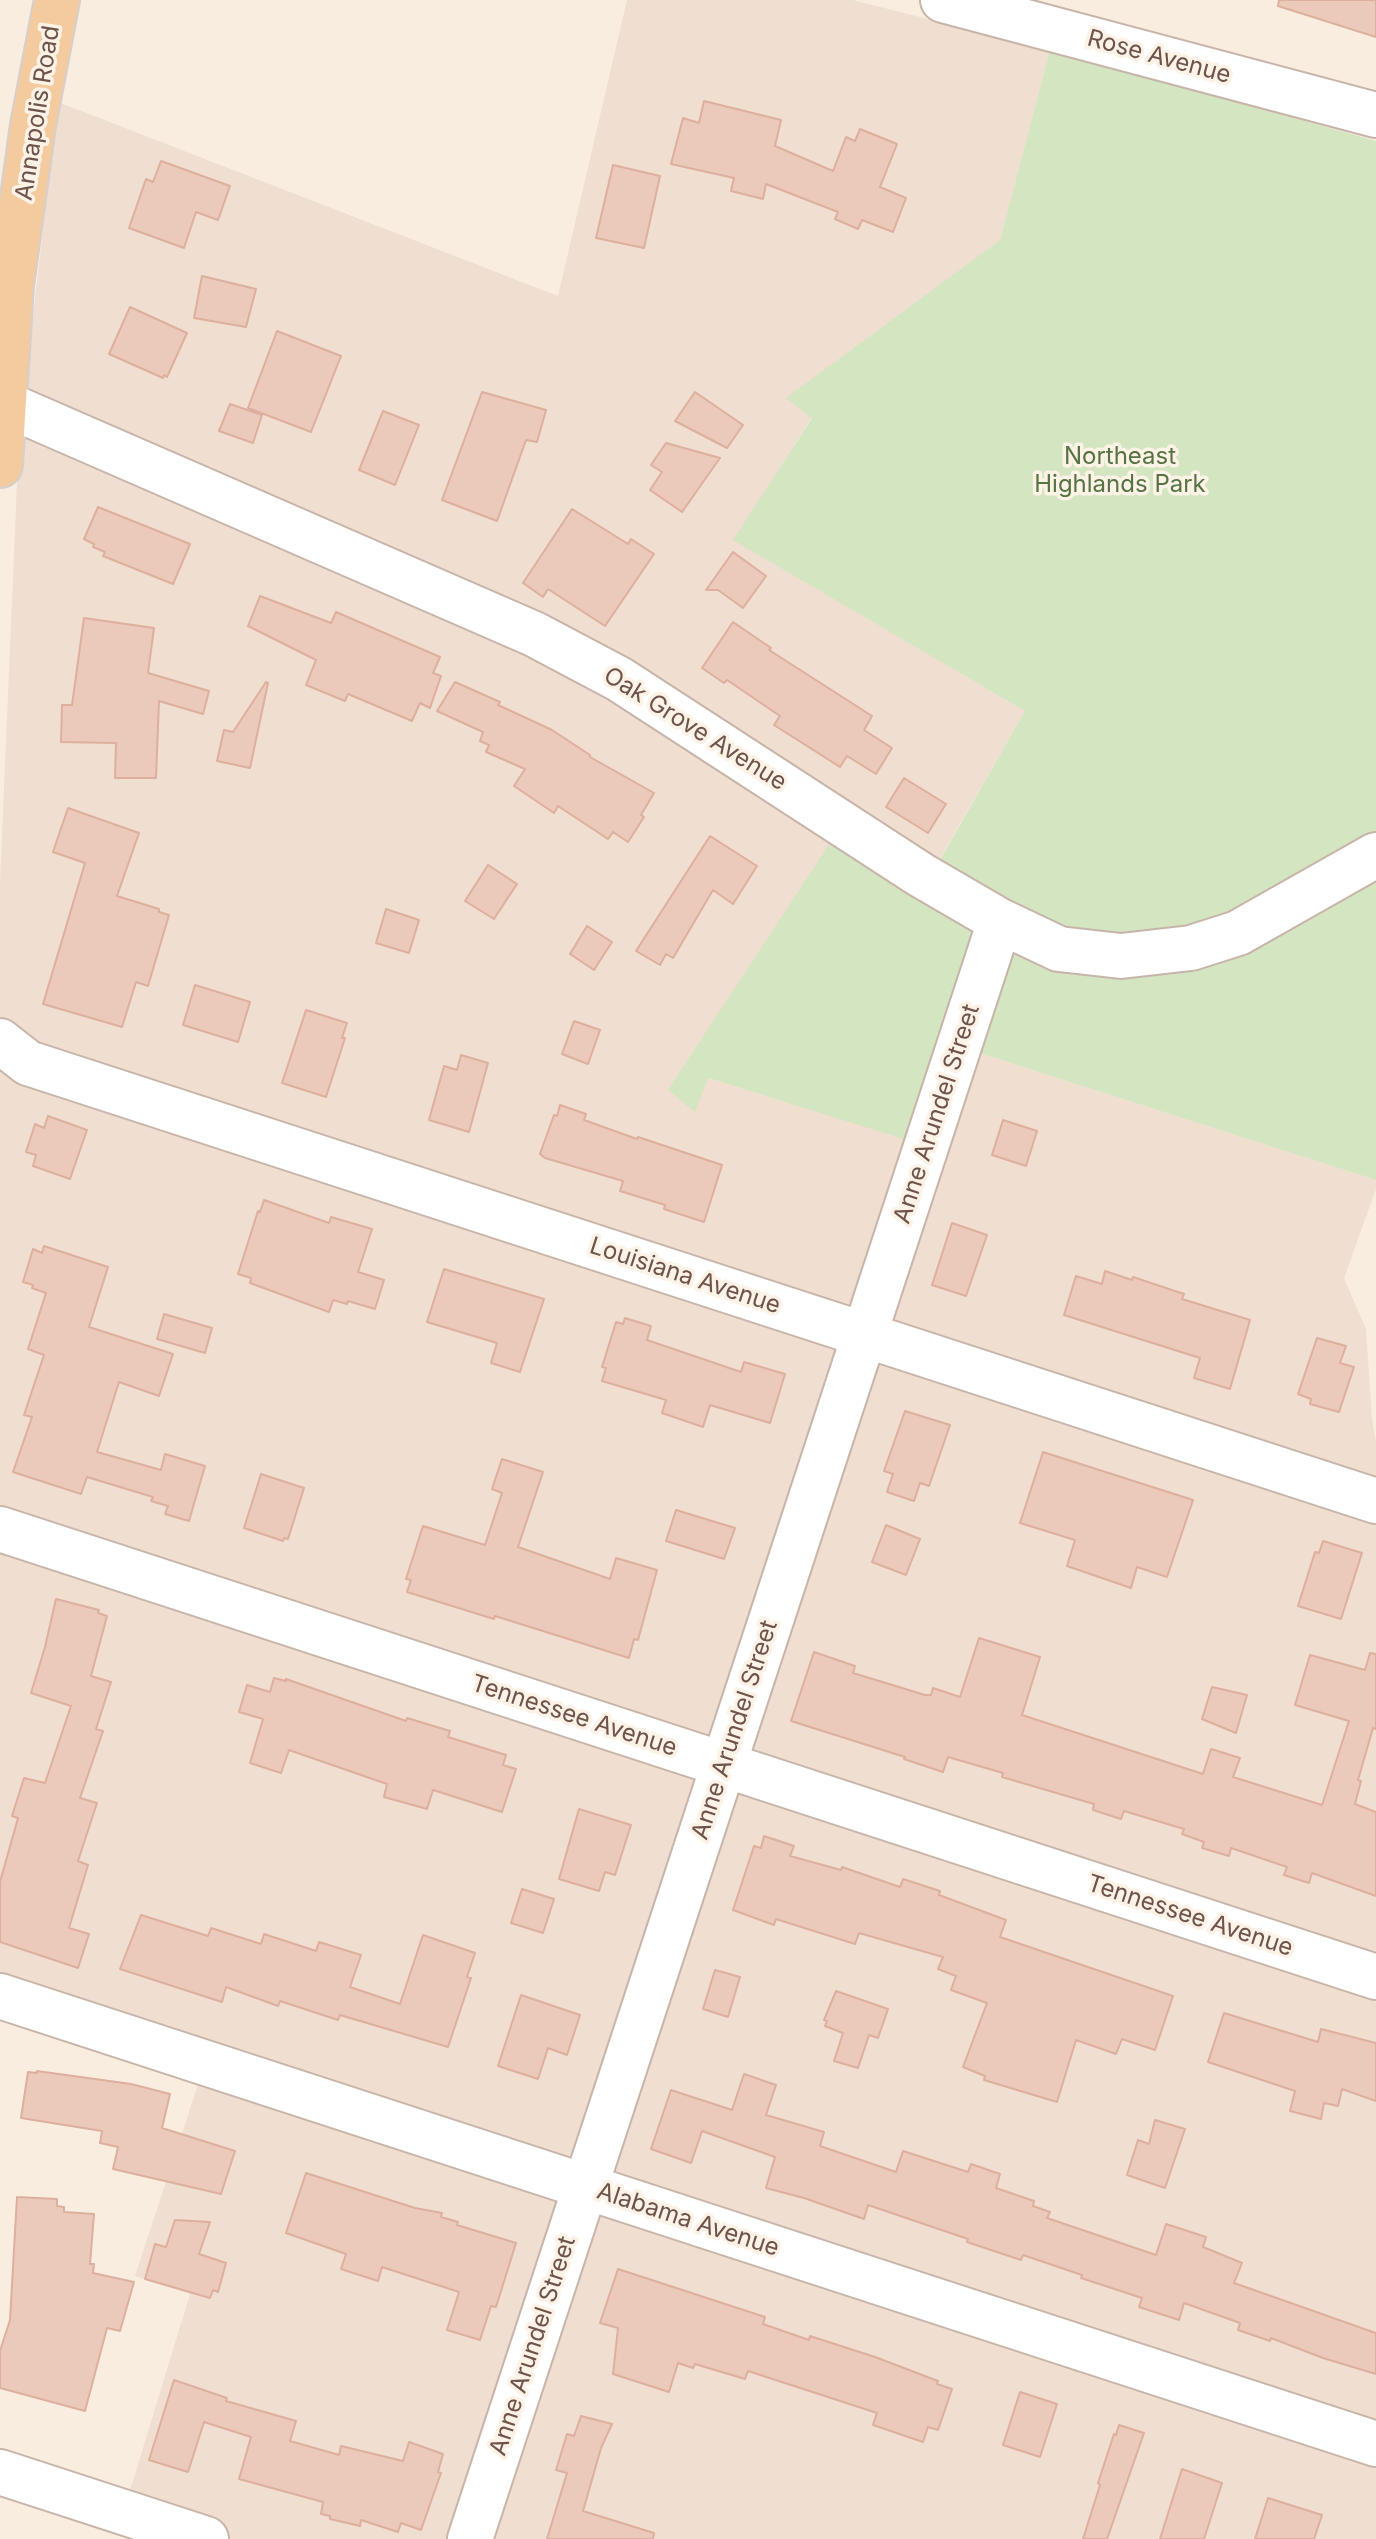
<!DOCTYPE html>
<html>
<head>
<meta charset="utf-8">
<style>
  body { margin:0 }
  canvas { display:block; background:#f9ede0 }
</style>
</head>
<body>
<canvas width="1376" height="2539"></canvas>
<script>
const ctx = document.querySelector('canvas').getContext('2d');
ctx.lineJoin = 'round';
function paint(path, color) { ctx.fillStyle = color; ctx.fill(path, 'evenodd'); }
const shape = rows => new Path2D(rows.map(r => 'M' + r).join(''));
function strokePath(path, color, width, dash) { ctx.strokeStyle = color; ctx.lineWidth = width; ctx.lineCap = dash ? 'butt' : 'round'; ctx.setLineDash(dash || []); ctx.stroke(path); }
function write(font, color, halo, rows, align = 'center') {
  ctx.font = font + ' Inter,sans-serif'; ctx.lineWidth = 7; ctx.setLineDash([]); ctx.textBaseline = 'middle'; ctx.strokeStyle = halo; ctx.fillStyle = color; for (const [text, x, y, turn = 0] of rows) {
    ctx.save(); ctx.translate(x, y); ctx.rotate((+turn || 0) * Math.PI / 180); ctx.textAlign = isNaN(turn) ? turn : align; if (halo) ctx.strokeText(text, 0, 0); ctx.fillText(text, 0, 0); ctx.restore();
  }
}
paint(shape([
  [627,0,853,0,1050,50,1000,240,787,398,812,417,734,540,1025,711,920,893,707,1078,907,1139,939,1040,1376,1180,1376,1189,1344,1278,1366,1329,1372,1419,1376,1443,1376,2539,169,2539,121,2520,190,2294,135,2276,209,2051,0,1980,0,883,19,436,58,102,558,296]
]), '#f0ded0');
paint(shape([
  [1050,50,1376,141,1376,1180,939,1040,907,1140,708,1078,695,1112,668,1090,832,840,921,893,1025,711,733,540,812,418,786,398,1000,240]
]), '#d3e5c1');
const building = shape([
  [1279,0,1376,0,1376,37,1278,6,1279,0],
  [704,101,781,120,775,146,833,171,846,137,855,141,860,129,897,144,880,187,906,198,893,232,862,220,858,229,835,219,838,212,766,184,763,199,731,191,734,178,671,164,683,118,699,123,704,101],
  [161,161,230,186,218,220,196,212,184,248,129,228,146,179,153,182,161,161],
  [613,165,660,176,644,248,596,238,613,165],
  [202,276,256,289,246,327,194,318,202,276],
  [130,307,187,333,167,377,164,375,163,378,109,354,130,307],
  [277,331,341,356,311,432,248,408,277,331],
  [482,392,546,410,537,442,526,440,497,521,442,500,482,392],
  [695,392,743,425,727,448,675,421,695,392],
  [230,404,262,415,253,443,219,431,230,404],
  [383,411,419,425,395,485,359,470,383,411],
  [666,443,720,458,682,512,650,490,662,472,651,465,666,443],
  [98,507,190,544,173,584,103,556,105,552,93,547,94,544,84,539,98,507],
  [572,509,628,544,631,539,654,554,605,626,548,589,543,597,523,583,572,509],
  [733,552,766,576,743,608,718,590,706,590,733,552],
  [260,596,331,623,336,612,440,657,433,673,441,676,430,708,420,703,412,721,348,694,345,701,306,685,316,660,248,626,260,596],
  [84,618,154,628,148,673,209,691,203,714,159,701,156,778,115,778,116,743,61,742,62,705,72,705,84,618],
  [733,622,771,648,769,650,872,716,864,730,892,748,876,774,847,756,840,767,774,725,780,716,727,680,724,683,702,668,733,622],
  [266,682,268,683,250,768,217,761,224,730,233,732,266,682],
  [455,682,500,702,498,705,552,730,590,755,590,757,654,793,641,815,644,817,628,842,613,832,608,839,558,806,554,813,514,786,525,769,486,752,489,745,480,741,483,732,437,711,455,682],
  [904,778,946,804,928,833,886,807,904,778],
  [68,808,139,833,117,896,159,909,159,912,169,915,148,986,136,982,122,1027,43,1004,85,863,53,852,68,808],
  [710,836,757,866,733,904,713,890,673,958,666,954,660,965,636,951,710,836],
  [488,865,517,884,494,919,465,901,488,865],
  [386,909,419,920,409,953,376,943,386,909],
  [587,926,612,942,594,970,570,954,587,926],
  [195,985,250,1002,238,1042,183,1025,195,985],
  [306,1010,347,1023,342,1038,345,1038,326,1097,282,1083,306,1010],
  [574,1021,600,1030,588,1064,562,1054,574,1021],
  [461,1055,488,1063,469,1132,429,1120,444,1066,457,1070,461,1055],
  [560,1105,586,1114,584,1120,637,1139,638,1137,722,1165,704,1222,664,1209,665,1205,620,1191,623,1181,545,1158,540,1154,554,1115,557,1116,560,1105],
  [48,1116,87,1130,70,1179,33,1166,36,1155,26,1152,35,1124,44,1128,48,1116],
  [1003,1120,1037,1131,1026,1166,992,1155,1003,1120],
  [264,1200,329,1223,331,1217,372,1229,358,1272,384,1280,375,1309,348,1301,347,1304,333,1300,329,1312,250,1283,251,1278,238,1274,258,1211,260,1212,264,1200],
  [952,1223,987,1235,966,1296,932,1285,952,1223],
  [44,1246,108,1267,89,1327,173,1354,159,1396,119,1382,97,1452,161,1470,165,1454,205,1466,189,1521,165,1514,168,1506,151,1501,153,1497,87,1477,81,1494,13,1472,32,1417,24,1415,44,1355,28,1349,46,1293,32,1288,33,1285,23,1282,33,1249,42,1253,44,1246],
  [444,1269,544,1299,520,1372,491,1363,497,1343,427,1322,444,1269],
  [1105,1271,1132,1280,1133,1277,1184,1294,1182,1299,1250,1320,1230,1389,1194,1378,1200,1358,1064,1315,1076,1276,1102,1284,1105,1271],
  [164,1314,212,1328,205,1353,157,1339,164,1314],
  [625,1318,651,1326,647,1340,741,1372,744,1362,785,1374,770,1423,710,1405,703,1427,662,1413,666,1400,602,1381,606,1368,602,1367,616,1322,623,1324,625,1318],
  [1317,1338,1346,1346,1340,1363,1354,1367,1339,1412,1310,1404,1311,1399,1298,1394,1317,1338],
  [905,1411,950,1425,929,1486,920,1483,914,1501,887,1492,893,1474,884,1471,905,1411],
  [1043,1452,1193,1500,1167,1577,1137,1567,1131,1588,1067,1566,1075,1540,1020,1523,1043,1452],
  [502,1459,543,1472,518,1547,610,1579,616,1558,657,1570,638,1640,634,1639,629,1658,495,1616,494,1619,407,1592,411,1580,406,1579,423,1526,485,1545,502,1493,492,1489,502,1459],
  [261,1474,304,1488,288,1539,284,1538,283,1541,244,1528,261,1474],
  [676,1510,735,1528,724,1559,666,1541,676,1510],
  [886,1525,920,1539,906,1575,872,1562,886,1525],
  [1323,1541,1362,1553,1341,1619,1298,1606,1315,1552,1319,1553,1323,1541],
  [56,1599,99,1610,98,1613,107,1616,91,1676,111,1682,96,1729,103,1731,80,1798,97,1803,78,1861,88,1865,69,1928,89,1934,78,1968,0,1942,0,1882,18,1818,12,1816,24,1778,45,1783,71,1706,31,1693,45,1647,56,1599],
  [979,1638,1040,1657,1022,1715,1203,1774,1211,1749,1240,1758,1233,1777,1322,1805,1349,1721,1295,1705,1310,1655,1365,1670,1370,1653,1376,1654,1376,1729,1373,1728,1358,1780,1361,1781,1355,1804,1376,1812,1376,1896,1312,1873,1309,1883,1284,1875,1287,1867,1231,1848,1229,1856,1202,1848,1204,1842,1182,1834,1184,1829,1124,1811,1121,1819,1093,1810,1094,1804,1002,1777,1003,1773,948,1757,943,1772,904,1759,905,1757,791,1721,814,1652,855,1666,853,1673,925,1695,931,1695,933,1688,960,1697,979,1638],
  [274,1678,286,1681,286,1679,406,1721,407,1718,450,1731,448,1737,506,1755,503,1765,516,1769,502,1812,433,1790,427,1809,384,1797,387,1784,289,1750,281,1773,250,1763,263,1719,239,1712,247,1685,270,1692,274,1678],
  [1212,1687,1247,1695,1236,1733,1202,1719,1212,1687],
  [579,1809,631,1825,615,1875,605,1872,599,1891,559,1879,579,1809],
  [764,1836,794,1846,790,1856,841,1870,842,1867,900,1887,903,1879,940,1891,939,1895,1006,1920,1000,1937,1173,1996,1155,2050,1122,2039,1116,2054,1076,2040,1057,2102,984,2080,985,2076,963,2067,987,2003,951,1990,956,1976,938,1969,943,1957,859,1933,855,1944,776,1919,774,1925,733,1910,754,1846,761,1848,764,1836],
  [522,1889,554,1899,543,1933,511,1923,522,1889],
  [141,1915,208,1936,211,1928,261,1944,264,1934,316,1951,319,1942,361,1955,350,1987,400,2004,423,1935,475,1953,467,1977,471,1978,448,2047,340,2015,338,2020,280,2001,278,2006,226,1987,222,2002,120,1969,141,1915],
  [715,1970,740,1977,728,2017,703,2009,715,1970],
  [836,1991,888,2009,878,2038,869,2035,858,2068,834,2061,843,2033,825,2026,827,2021,824,2020,836,1991],
  [521,1995,580,2015,567,2055,548,2048,538,2079,498,2066,521,1995],
  [1224,2013,1318,2042,1321,2029,1376,2043,1376,2101,1342,2089,1338,2106,1324,2103,1321,2119,1290,2111,1295,2091,1208,2062,1224,2013],
  [37,2071,131,2084,170,2094,162,2128,235,2151,221,2194,113,2169,118,2147,100,2143,102,2131,21,2118,28,2072,37,2073,37,2071],
  [744,2074,776,2085,766,2115,824,2132,820,2146,896,2172,903,2151,968,2172,971,2164,1000,2174,996,2188,1034,2201,1033,2206,1050,2212,1047,2218,1156,2255,1166,2224,1206,2237,1203,2247,1242,2263,1234,2283,1376,2333,1376,2374,1323,2358,1271,2338,1270,2341,1238,2330,1240,2323,1184,2303,1179,2320,1139,2307,1142,2298,1081,2278,1082,2275,1023,2255,1021,2260,967,2242,968,2239,868,2205,864,2219,804,2198,766,2188,775,2157,702,2131,691,2163,651,2149,671,2090,732,2110,744,2074],
  [1155,2120,1185,2129,1165,2188,1127,2175,1138,2140,1149,2144,1155,2120],
  [306,2173,415,2208,442,2213,441,2217,458,2222,457,2225,516,2243,496,2307,491,2306,480,2340,447,2330,459,2292,382,2267,378,2281,341,2269,346,2254,286,2233,306,2173],
  [17,2197,57,2199,57,2206,64,2207,64,2212,94,2214,90,2264,94,2264,93,2273,134,2282,120,2331,107,2328,85,2411,0,2388,0,2351,10,2320,17,2197],
  [175,2220,210,2222,199,2254,226,2263,218,2292,213,2290,210,2298,145,2279,155,2244,166,2247,175,2220],
  [618,2269,765,2317,763,2324,809,2340,810,2336,875,2357,938,2381,937,2384,952,2389,938,2430,928,2427,923,2442,873,2425,877,2413,748,2371,745,2379,695,2364,693,2368,678,2363,669,2392,613,2374,618,2328,600,2323,618,2269],
  [174,2380,227,2398,226,2401,296,2421,290,2441,339,2455,341,2446,403,2461,409,2442,443,2454,438,2472,441,2473,421,2530,401,2523,398,2532,361,2520,360,2526,330,2519,330,2516,321,2514,323,2502,239,2479,251,2437,204,2422,188,2472,149,2460,174,2380],
  [1020,2392,1057,2404,1040,2457,1003,2445,1020,2392],
  [581,2416,612,2424,601,2448,583,2511,654,2533,653,2539,547,2539,567,2473,556,2470,567,2434,574,2436,581,2416],
  [1119,2425,1144,2433,1107,2539,1083,2539,1100,2485,1098,2483,1114,2434,1116,2435,1119,2425],
  [1182,2469,1222,2483,1204,2539,1160,2539,1182,2469],
  [1268,2498,1322,2515,1314,2539,1255,2539,1268,2498]
]);
paint(building, '#eccabb');
strokePath(building, '#ddaf9c', 2);
const minor = shape([
  [943,0,1376,115],
  [3,403,534,634,619,679,921,875,1000,921,1059,949,1121,956,1191,948,1238,933,1376,855],
  [0,1041,28,1063,1376,1501],
  [0,1529,1376,1977],
  [0,1996,1376,2444],
  [0,2472,206,2539],
  [470,2539,1000,921]
]);
const major = shape([
  [0,465,11,285,33,125,57,0]
]);
strokePath(minor, '#c8b4a9', 48);
strokePath(major, '#d6cfcc', 48);
strokePath(minor, '#fff', 44);
strokePath(major, '#f3cb9e', 44);
write('24px', '#6e534a', '#fdf2e6', [
  ["Rose Avenue",1159,57,15],
  ["Annapolis Road",38,113,-81],
  ["Oak Grove Avenue",695,729,32],
  ["Anne Arundel Street",937,1114,-72],
  ["Louisiana Avenue",685,1276,18],
  ["Tennessee Avenue",574,1716,18],
  ["Anne Arundel Street",735,1730,-72],
  ["Tennessee Avenue",1190,1916,18],
  ["Alabama Avenue",688,2220,18],
  ["Anne Arundel Street",533,2346,-72]
]);
write('24px', '#567343', '#fdf2e6', [
  ["Northeast",1120,457],
  ["Highlands Park",1120,485]
]);
</script>
</body>
</html>
